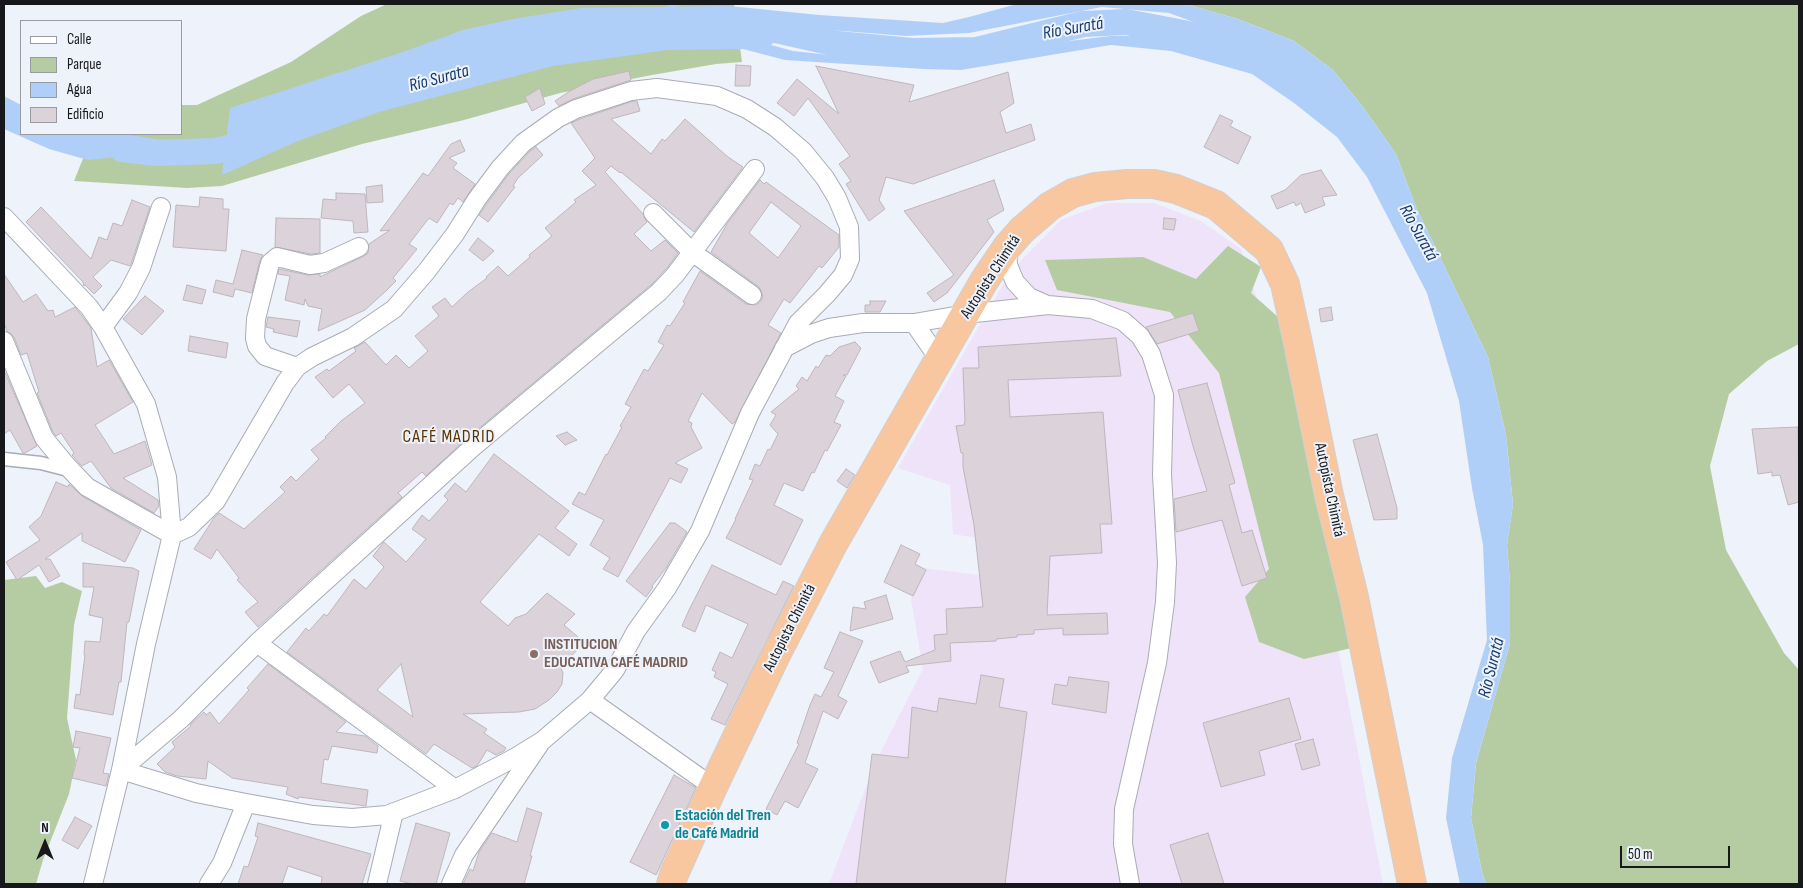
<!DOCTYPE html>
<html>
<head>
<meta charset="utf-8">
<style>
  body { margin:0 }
  #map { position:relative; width:1803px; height:888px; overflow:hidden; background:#eef2fb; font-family:"Sofia Sans Condensed",sans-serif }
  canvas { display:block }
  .frame { position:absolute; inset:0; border:5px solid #17181b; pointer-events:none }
  .legend { position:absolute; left:20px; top:20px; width:162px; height:115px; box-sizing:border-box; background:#eef2fb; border:1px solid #989ba1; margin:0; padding:6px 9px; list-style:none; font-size:15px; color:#17181b }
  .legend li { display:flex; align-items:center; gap:10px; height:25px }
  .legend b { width:25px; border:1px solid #989ba1 }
  .north { position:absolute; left:20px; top:818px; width:50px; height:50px; -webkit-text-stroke:4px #eef2fb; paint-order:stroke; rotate:0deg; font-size:14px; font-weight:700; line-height:20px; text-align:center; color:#17181b }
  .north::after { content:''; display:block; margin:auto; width:18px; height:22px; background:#17181b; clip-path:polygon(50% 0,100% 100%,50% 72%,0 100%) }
  .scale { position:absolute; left:1620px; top:846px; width:110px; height:22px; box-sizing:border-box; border:2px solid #17181b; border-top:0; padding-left:6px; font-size:15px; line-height:18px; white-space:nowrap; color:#17181b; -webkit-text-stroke:4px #eef2fb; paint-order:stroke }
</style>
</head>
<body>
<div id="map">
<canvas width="1803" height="888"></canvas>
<div class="frame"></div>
<ul class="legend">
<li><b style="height:6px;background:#fff"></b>Calle</li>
<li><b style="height:14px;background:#b5cca2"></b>Parque</li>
<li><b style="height:14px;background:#b0cff8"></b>Agua</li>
<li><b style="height:14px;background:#dbd3d9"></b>Edificio</li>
</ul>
<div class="north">N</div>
<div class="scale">50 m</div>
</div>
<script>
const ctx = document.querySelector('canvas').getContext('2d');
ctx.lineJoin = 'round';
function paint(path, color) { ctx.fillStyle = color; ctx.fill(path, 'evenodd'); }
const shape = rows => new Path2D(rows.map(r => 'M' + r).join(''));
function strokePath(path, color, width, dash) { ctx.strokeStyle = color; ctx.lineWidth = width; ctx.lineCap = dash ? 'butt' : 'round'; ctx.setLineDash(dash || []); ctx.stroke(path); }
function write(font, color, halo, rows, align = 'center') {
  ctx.font = font + ' "Sofia Sans Condensed",sans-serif'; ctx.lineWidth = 4; ctx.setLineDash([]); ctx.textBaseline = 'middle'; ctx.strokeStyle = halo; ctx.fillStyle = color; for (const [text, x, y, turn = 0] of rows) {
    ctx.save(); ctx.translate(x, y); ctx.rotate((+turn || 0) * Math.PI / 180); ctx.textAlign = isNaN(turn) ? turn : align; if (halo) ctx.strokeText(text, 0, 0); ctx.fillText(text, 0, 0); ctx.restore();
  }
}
paint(shape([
  [1107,203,1154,203,1201,221,1241,249,1275,355,1341,664,1383,884,829,884,875,763,923,669,911,599,923,568,979,575,977,538,953,534,950,485,898,468,1010,272,1061,220]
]), '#eee3f8');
paint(shape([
  [387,4,734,4,742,62,716,64,652,75,560,93,464,120,362,144,222,186,187,188,74,181,88,146,91,134,181,134,181,105,197,105,291,62,361,16],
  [1185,4,1799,4,1799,344,1767,361,1729,394,1710,466,1726,550,1784,653,1799,670,1799,884,1486,884,1482,872,1471,818,1476,763,1510,644,1510,583,1507,545,1513,504,1506,435,1488,357,1416,207,1396,154,1363,107,1333,70,1294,41,1238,19],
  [1228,246,1261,267,1251,293,1287,325,1356,647,1304,659,1259,642,1245,597,1269,569,1219,373,1170,312,1057,290,1045,260,1143,257,1196,279],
  [36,576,45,588,62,582,82,591,74,625,67,718,76,760,69,794,43,860,36,884,4,884,4,580]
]), '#b5cca2');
paint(shape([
  [1017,4,1185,4,1238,19,1294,41,1333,70,1363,107,1396,154,1416,207,1488,357,1506,435,1513,504,1507,545,1510,583,1510,644,1476,763,1471,818,1482,872,1486,884,1460,884,1446,818,1452,758,1487,640,1483,545,1472,488,1459,401,1427,293,1367,177,1337,137,1294,103,1252,74,1171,51,1111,45,961,70,924,69,785,60,743,49,667,50,553,66,379,112,298,141,222,175,225,149,157,153,88,160,49,149,4,129,4,96,21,105,21,134,122,134,225,149,230,108,403,52,463,30,513,19,581,8,729,6,819,15,943,23,969,17],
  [1102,7,1169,13,1227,34,1263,52,1315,91,1278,75,1241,56,1192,45,1135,36,1110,36,1053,43,1005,55,952,62,885,61,793,51,771,45,787,30,830,30,906,36,969,33]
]), '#b0cff8');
strokePath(shape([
  [666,9,678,4]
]), '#b0cff8', 4.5);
strokePath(shape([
  [751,30,767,28,838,44,912,51,977,50,1083,24,1126,22,1215,39,1310,86,1331,105],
  [122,149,157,153,214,151,225,149,258,139]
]), '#b0cff8', 26);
const building = shape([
  [736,65,751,66,750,86,735,86,736,65],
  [816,66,914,85,909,102,1008,72,1014,103,1000,112,1006,133,1031,124,1035,140,913,184,886,177,879,200,885,209,869,221,846,184,851,181,839,164,850,156,808,98,794,116,777,103,797,79,839,114,816,66],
  [629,71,631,80,573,99,559,106,555,101,570,91,593,79,629,71],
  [540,88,545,104,532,111,525,97,540,88],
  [633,101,637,101,640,111,611,119,651,154,662,139,665,141,685,119,728,157,743,167,694,232,621,172,620,173,611,166,605,172,643,214,647,222,634,234,651,251,665,240,678,253,667,268,652,284,466,439,426,476,422,472,398,493,402,497,258,627,245,612,258,602,237,580,239,578,217,549,211,559,194,549,214,518,219,513,244,529,285,492,280,487,291,476,296,481,319,459,311,450,326,438,325,437,341,421,365,403,349,384,333,398,315,377,327,369,329,371,356,351,354,348,365,342,386,365,396,355,409,368,428,351,415,336,439,316,432,307,445,298,452,307,468,292,487,278,486,277,498,266,508,276,530,257,529,255,552,236,545,228,576,202,574,200,596,185,582,171,595,158,571,123,580,119,633,101],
  [1220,115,1233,121,1230,126,1251,137,1238,164,1204,147,1220,115],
  [460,140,465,151,449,158,457,163,453,168,475,184,463,202,458,198,453,205,450,203,437,223,429,218,409,244,417,249,393,278,396,281,387,290,365,310,318,331,322,309,308,306,305,299,304,305,285,300,290,276,278,274,279,269,308,275,320,274,320,277,364,256,368,253,369,244,390,230,380,231,423,173,428,176,451,144,460,140],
  [536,147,543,155,518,178,513,186,515,187,488,222,479,215,486,205,508,175,530,151,536,147],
  [1321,170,1337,195,1322,197,1325,205,1305,213,1301,203,1296,206,1294,202,1277,209,1271,196,1285,190,1301,175,1321,170],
  [760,180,764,184,766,182,839,235,839,247,822,268,819,266,790,303,784,299,768,325,781,333,735,422,732,424,702,393,688,421,692,423,691,427,702,448,675,463,688,469,681,483,670,478,618,577,603,569,610,558,590,545,604,520,572,504,579,492,585,495,606,454,607,455,622,427,620,426,631,407,625,404,644,369,648,371,664,345,658,342,667,325,670,326,685,303,683,302,700,271,746,304,756,305,761,301,763,296,759,287,711,252,727,224,760,180],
  [771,202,801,226,778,258,749,233,771,202],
  [994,180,1004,210,987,220,994,232,947,293,934,302,927,293,954,275,904,211,994,180],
  [382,185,383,202,367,203,366,187,382,185],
  [336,193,365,194,368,232,354,233,353,221,321,218,323,199,336,200,336,193],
  [200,197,223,199,223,209,229,209,226,251,173,247,176,205,199,207,200,197],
  [132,200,150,207,131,264,130,266,111,260,93,277,102,286,94,294,85,285,84,286,83,282,26,222,41,207,91,259,99,237,107,240,113,223,122,226,132,200],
  [276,218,320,219,320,253,311,254,275,247,276,218],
  [1164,218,1176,219,1174,230,1163,229,1164,218],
  [478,238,494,251,483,261,469,250,478,238],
  [242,250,263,255,260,260,252,293,235,289,233,297,213,292,216,280,233,284,242,250],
  [4,274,23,302,36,294,48,311,53,310,55,317,75,307,91,328,97,367,109,360,133,402,95,425,114,454,145,441,152,465,123,478,158,500,159,506,154,513,111,488,91,461,82,466,72,455,74,453,61,433,56,436,53,432,37,393,39,392,27,353,21,355,14,337,7,331,4,323,4,274],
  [187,285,206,290,202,304,183,300,187,285],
  [145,296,164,311,142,335,123,319,145,296],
  [870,301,886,301,880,312,865,312,865,305,870,305,870,301],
  [1331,307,1333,320,1321,322,1319,309,1331,307],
  [1193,313,1199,331,1157,344,1146,327,1193,313],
  [268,317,300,321,297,337,273,332,274,329,266,327,268,317],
  [190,336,228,343,226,358,188,351,190,336],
  [1116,338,1121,376,1008,380,1010,417,1103,412,1112,524,1100,524,1102,553,1050,556,1047,615,1107,613,1108,634,1063,635,1063,628,1034,630,1034,634,1017,635,1017,637,996,639,996,641,950,643,951,661,906,666,909,672,879,683,870,662,900,651,905,662,935,650,934,635,947,634,946,609,983,607,974,525,963,467,963,453,961,453,956,426,964,425,965,421,963,368,979,368,978,347,1116,338],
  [855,342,861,348,847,375,843,375,846,376,835,396,844,401,834,422,841,425,827,451,825,450,814,473,812,472,803,491,784,483,774,505,803,520,781,565,726,538,736,519,735,519,753,480,749,479,755,464,760,466,768,449,770,450,778,434,770,425,776,415,771,412,799,389,796,386,802,377,807,381,816,366,818,368,826,355,830,356,839,347,855,342],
  [4,370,37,446,25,453,23,453,10,430,4,434,4,370],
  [1207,383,1235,483,1229,485,1242,533,1252,530,1267,578,1242,586,1222,520,1176,532,1174,499,1207,491,1193,446,1178,390,1207,383],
  [1798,427,1799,502,1788,505,1780,475,1772,476,1772,472,1758,474,1752,429,1798,427],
  [567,432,577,440,565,445,556,436,567,432],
  [1377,434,1397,508,1397,519,1374,520,1353,440,1377,434],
  [494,454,569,511,555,528,577,544,569,556,539,534,480,602,508,626,515,618,526,614,547,593,575,614,564,625,585,643,560,666,563,673,562,684,557,692,549,700,535,709,519,712,463,714,487,729,484,733,506,748,504,751,496,755,487,750,477,766,472,768,434,744,426,754,287,652,306,628,309,631,324,614,327,616,354,579,366,589,384,567,373,556,384,542,406,562,426,539,412,529,422,515,429,521,448,500,444,496,455,483,466,492,494,454],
  [401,664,413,717,377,690,401,664],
  [846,469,855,475,847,488,837,481,846,469],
  [56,482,68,487,69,484,82,496,141,530,125,562,82,541,82,533,45,559,50,559,60,576,49,582,39,565,17,580,6,562,40,540,29,527,41,516,56,482],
  [670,523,675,523,687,532,666,568,652,586,653,587,646,597,626,581,670,523],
  [901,545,920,554,915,564,926,570,913,596,884,582,901,545],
  [83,563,133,568,139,571,129,622,127,622,121,682,119,682,113,715,74,708,76,694,80,695,85,655,84,655,85,641,100,642,103,618,89,615,94,587,83,587,83,563],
  [712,565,776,595,783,581,794,586,725,725,711,719,728,684,714,677,716,672,712,670,720,652,732,658,748,624,706,605,695,632,682,626,689,610,712,565],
  [886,595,893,619,850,631,853,607,866,609,864,602,886,595],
  [840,632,863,641,838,696,847,701,838,719,823,711,805,763,818,769,798,808,785,801,777,815,766,809,799,744,797,743,810,705,815,694,821,697,834,672,824,668,840,632],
  [268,664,346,722,336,732,365,736,378,746,377,753,332,746,328,760,324,759,321,783,368,790,366,806,299,797,298,799,286,794,288,787,232,778,208,761,206,779,177,776,165,772,157,764,175,747,172,742,191,726,190,725,204,712,206,715,210,712,219,724,249,690,247,688,268,664],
  [981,675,1004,679,999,707,1027,712,1005,884,856,884,872,754,908,758,912,707,937,712,939,698,976,704,981,675],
  [1069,677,1109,682,1106,713,1052,704,1055,684,1067,686,1069,677],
  [1289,698,1301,739,1259,751,1265,775,1221,787,1203,723,1289,698],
  [76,731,111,738,103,773,109,774,106,786,72,778,80,748,73,747,76,731],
  [1313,739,1320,765,1302,770,1295,744,1313,739],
  [674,775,696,788,656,875,630,862,674,775],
  [527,808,542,813,530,856,532,856,524,884,463,884,470,869,473,871,479,852,492,833,517,842,527,808],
  [75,817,92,826,78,849,62,840,75,817],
  [258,823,371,854,362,884,321,884,322,877,288,866,282,884,238,884,244,866,248,867,258,837,255,836,258,823],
  [416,823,450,833,436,884,413,884,400,881,416,823],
  [1208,833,1224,884,1182,884,1170,845,1208,833]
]);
paint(building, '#dbd3d9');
strokePath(building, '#beb6bc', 1);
const pedestrian = shape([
  [4,459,41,463,72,471]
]);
const minor = shape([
  [653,213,692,252,752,295],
  [4,217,89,307,103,327,146,404,167,477,172,535,146,644,121,770,93,884],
  [1007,247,1008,265,1015,282,1029,297,1047,305],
  [914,323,939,359],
  [103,327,128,293,141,268,161,207],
  [4,341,44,438,67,466,87,487,172,535],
  [784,348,811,334,829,328,863,323,914,323,966,314,1048,305,1092,309,1123,321,1140,336,1151,354,1164,395,1162,475,1167,563,1165,602,1157,663,1124,809,1123,844,1130,884],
  [297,367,265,356,257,346,255,338,256,319,270,263,277,257,310,265,324,263,359,247],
  [257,643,455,789],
  [590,700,713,787],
  [121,770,196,793,246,803,313,815,352,818,387,815,455,789,516,757,542,741,590,700,615,670,636,631,667,588,700,531,750,413,798,323,827,294,843,275,850,259,849,227,837,198,825,178,803,151,775,127,747,109,717,96,657,88,631,91,576,109,558,118,523,143,500,168,477,199,455,234,426,272,394,309,353,337,312,357,297,367,285,383,216,501,189,527,172,535],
  [121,770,181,719,257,643,473,447,659,292,675,275,755,169],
  [209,884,222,863,246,803],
  [377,884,394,812],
  [451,884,464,855,539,745]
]);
const trunk = shape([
  [671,884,674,874,713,787,775,657,833,544,984,281,1007,247,1022,230,1050,206,1073,193,1095,187,1127,184,1154,184,1176,189,1216,205,1269,250,1285,284,1298,343,1329,495,1354,597,1412,884]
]);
strokePath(pedestrian, '#a9acb4', 15);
strokePath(minor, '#a9acb4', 20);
strokePath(trunk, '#d1d1d1', 30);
strokePath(pedestrian, '#fff', 12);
strokePath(minor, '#fff', 18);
strokePath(trunk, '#f8c69f', 28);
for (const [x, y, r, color] of [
  [534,654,5,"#8d6e63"],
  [665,825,5,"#0f9aa8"]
]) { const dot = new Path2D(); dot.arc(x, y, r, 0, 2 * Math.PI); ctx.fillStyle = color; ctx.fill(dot); strokePath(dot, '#eef2fb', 2); }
write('16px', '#17181b', '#eef2fb', [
  ["Autopista Chimitá",991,277,-57],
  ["Autopista Chimitá",1329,490,78],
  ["Autopista Chimitá",790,628,-63]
]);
write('bold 16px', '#785e54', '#eef2fb', [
  ["INSTITUCION",544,645],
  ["EDUCATIVA CAFÉ MADRID",544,663]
], 'left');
write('bold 16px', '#0d838f', '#eef2fb', [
  ["Estación del Tren",675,816],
  ["de Café Madrid",675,834]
], 'left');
write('italic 18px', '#133b6c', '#eef2fb', [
  ["Río Suratá",1073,29,-10],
  ["Río Surata",439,79,-15],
  ["Río Suratá",1418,233,61],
  ["Río Suratá",1492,668,-76]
]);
ctx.letterSpacing = '1px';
write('18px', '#593400', '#eef2fb', [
  ["CAFÉ MADRID",449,437]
]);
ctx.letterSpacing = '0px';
</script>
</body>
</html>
